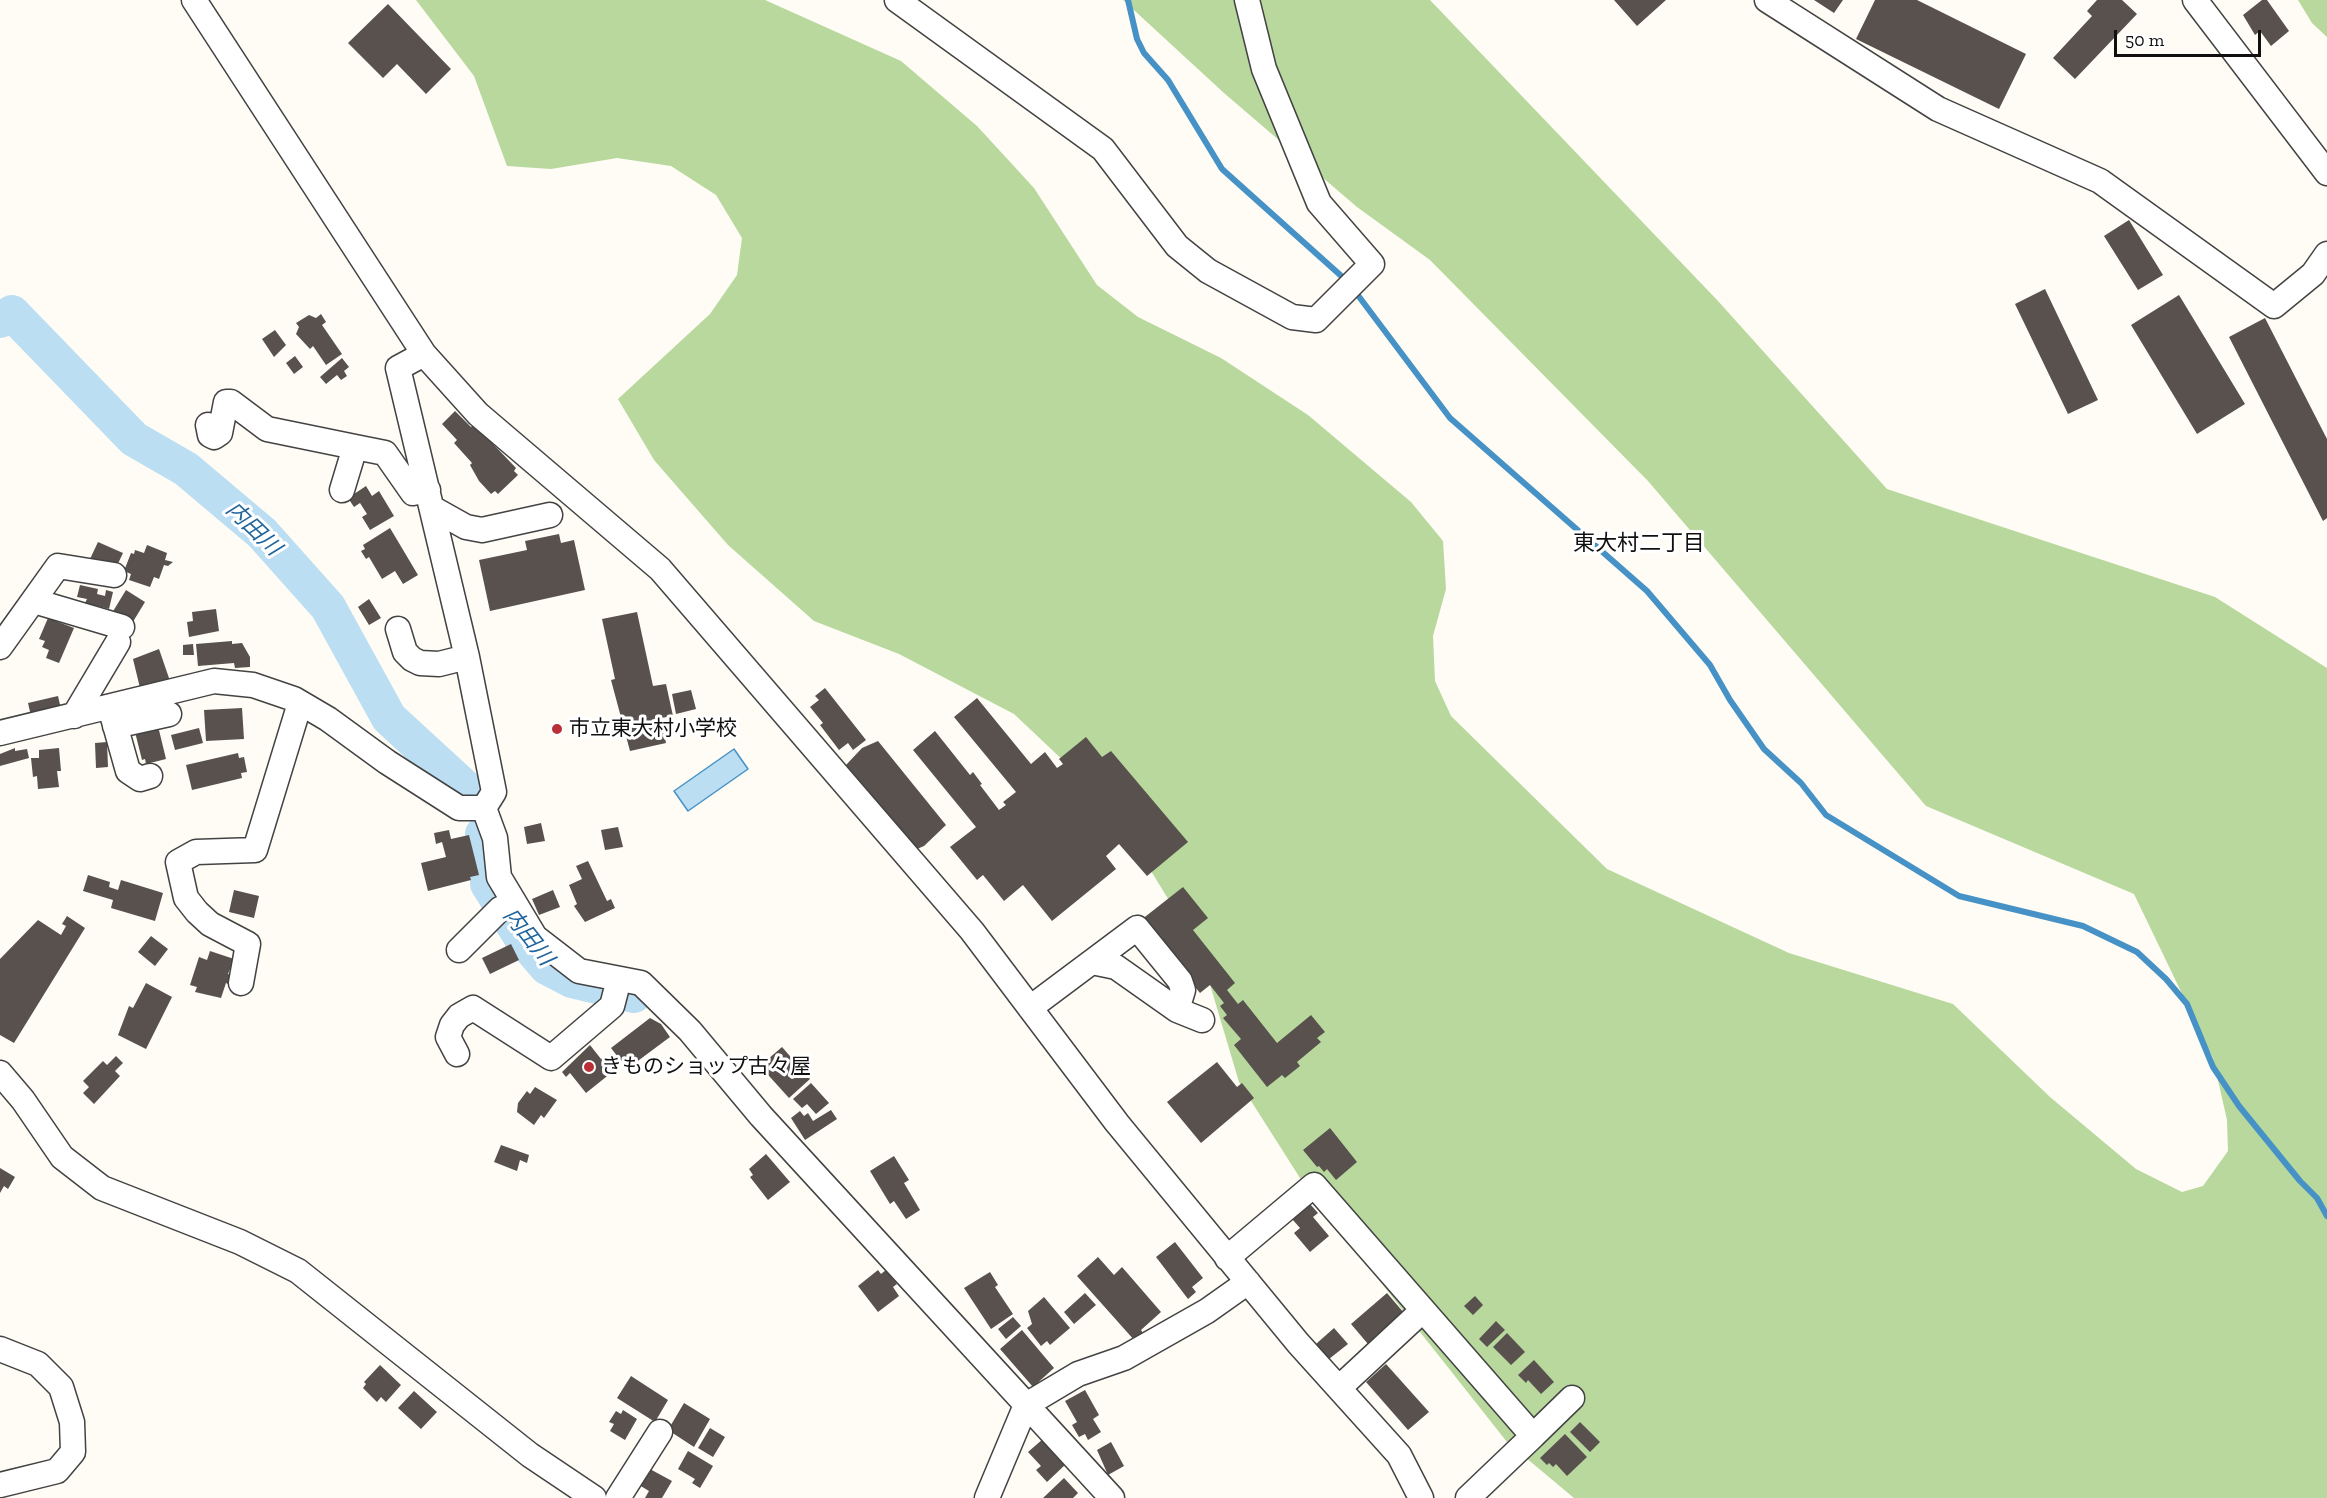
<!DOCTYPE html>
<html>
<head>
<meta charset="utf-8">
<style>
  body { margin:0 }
  #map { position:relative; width:2327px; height:1498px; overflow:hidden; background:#fefcf4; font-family:"Zilla Slab",serif }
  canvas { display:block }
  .scale { position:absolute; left:2114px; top:30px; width:147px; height:27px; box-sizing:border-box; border:3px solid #101010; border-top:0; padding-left:8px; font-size:18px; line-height:21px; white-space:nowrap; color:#101010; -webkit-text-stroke:4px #fff; paint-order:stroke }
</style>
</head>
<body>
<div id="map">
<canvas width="2327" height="1498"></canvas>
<div class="scale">50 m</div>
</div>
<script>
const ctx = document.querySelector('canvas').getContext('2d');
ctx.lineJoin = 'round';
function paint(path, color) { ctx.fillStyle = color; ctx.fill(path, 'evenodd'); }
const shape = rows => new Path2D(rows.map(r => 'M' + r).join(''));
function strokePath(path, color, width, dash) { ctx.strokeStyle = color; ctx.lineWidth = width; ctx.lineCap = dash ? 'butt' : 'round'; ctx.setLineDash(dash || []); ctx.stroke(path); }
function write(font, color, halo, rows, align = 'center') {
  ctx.font = font + ' "Zilla Slab","Noto Sans JP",serif'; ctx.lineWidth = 6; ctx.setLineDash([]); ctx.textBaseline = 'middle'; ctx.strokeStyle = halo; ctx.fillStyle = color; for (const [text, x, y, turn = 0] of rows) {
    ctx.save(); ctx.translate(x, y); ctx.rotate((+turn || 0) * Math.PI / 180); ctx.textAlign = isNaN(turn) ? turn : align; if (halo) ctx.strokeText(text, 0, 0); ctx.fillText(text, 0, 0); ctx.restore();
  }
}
paint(shape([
  [416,0,765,0,901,61,977,126,1034,188,1097,285,1138,317,1221,358,1308,415,1411,502,1443,541,1446,589,1433,636,1435,681,1451,716,1607,869,1789,953,1953,1004,2050,1097,2136,1169,2182,1192,2203,1186,2228,1151,2227,1120,2213,1058,2134,894,1926,806,1648,481,1430,260,1357,207,1224,93,1123,0,1430,0,1718,301,1887,489,2215,597,2327,668,2327,1498,1574,1498,1507,1442,1307,1189,1239,1082,1200,951,1140,853,1067,764,1014,714,899,654,814,621,728,545,654,460,618,399,710,314,737,275,742,238,716,195,671,166,617,158,551,169,507,166,474,76],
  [2298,0,2327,0,2327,37,2312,23]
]), '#b8d89e');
const water = shape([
  [734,749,748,769,688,811,674,791,734,749]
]);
paint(water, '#bbdef3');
strokePath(water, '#4692c6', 1.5);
strokePath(shape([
  [1128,0,1137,39,1144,53,1168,80,1222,169,1348,282],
  [1354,290,1450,418,1647,591,1710,665,1730,700,1764,749,1801,783,1826,815,1959,896,2083,926,2137,952,2166,979,2187,1004,2213,1067,2239,1106,2300,1181,2317,1198,2327,1216]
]), '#4692c6', 6);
strokePath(shape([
  [0,320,12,313,134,439,186,469,262,533,328,607,389,718,463,786,464,790],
  [483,834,488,848,488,884,522,938,547,967,572,980,634,995]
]), '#bbdef3', 36);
paint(shape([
  [1614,0,1666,0,1637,26],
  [1814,0,1843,0,1834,13],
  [1875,0,1917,0,2026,54,1999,109,1856,39],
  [2097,0,2122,0,2137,14,2075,79,2053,58,2092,16,2087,11],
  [2262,0,2267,0,2289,31,2271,46,2260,31,2255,35,2243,15],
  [388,4,451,69,426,94,397,64,383,78,348,43],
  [2129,220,2163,275,2138,290,2104,236],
  [2045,289,2098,400,2068,414,2015,304],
  [2179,295,2245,404,2197,434,2131,325],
  [321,314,326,322,322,325,342,354,326,365,313,346,310,349,296,334,299,327,296,323,309,315,316,318],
  [2265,318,2327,439,2327,518,2323,521,2229,337],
  [275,330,286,345,274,357,262,339],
  [295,356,303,367,294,374,286,363],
  [342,358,349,367,344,371,347,376,341,380,337,375,326,384,320,377],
  [455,411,471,427,474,424,516,468,514,471,518,475,498,494,495,491,491,494,479,481,470,465,472,463,454,443,457,440,442,424],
  [366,486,372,496,379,491,394,516,370,530,362,517,367,514,360,503,354,507,348,498],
  [390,528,418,575,403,584,395,571,382,579,369,557,366,559,361,551,365,549,363,545],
  [559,534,561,543,574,540,585,590,490,611,479,560,527,550,525,541],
  [98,542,123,553,115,570,90,559],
  [147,545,167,553,165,560,173,562,168,566,164,565,159,579,154,577,150,587,129,580,131,574,124,571,131,553,134,554,135,550,144,553],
  [80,585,98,589,97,594,105,596,106,590,113,592,109,609,85,603,87,599,77,597],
  [126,590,145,602,131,625,112,613],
  [369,599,381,618,369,625,358,607],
  [216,609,219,631,189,637,187,622,193,621,192,612],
  [637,612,653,686,666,684,673,716,661,718,666,743,630,751,611,680,615,679,602,619],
  [48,618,74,628,59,663,46,658,49,650,42,647,45,641,39,639],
  [232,641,232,644,242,643,250,657,250,667,235,668,234,663,198,666,196,644],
  [193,644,194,655,183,655,183,645],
  [159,649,170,681,140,688,133,659],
  [825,688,866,740,853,750,848,743,839,750,820,725,823,723,810,707,819,700,815,696],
  [691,690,696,709,676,714,672,694],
  [58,696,61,709,31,716,28,703],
  [977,698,1031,764,1045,752,1057,768,1063,764,1059,759,1086,737,1102,757,1111,751,1188,842,1147,876,1119,844,1106,856,1116,869,1052,921,1023,885,1004,901,983,875,977,880,950,847,976,827,913,750,935,731,970,775,973,772,982,784,980,785,999,810,1006,805,1003,802,1016,792,954,717],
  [242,708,244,739,206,741,204,710],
  [158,726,166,759,146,764,145,759,142,760,135,732],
  [199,728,203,743,175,750,171,735],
  [878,741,946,825,924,846,917,849,846,765,862,748],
  [107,742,108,767,96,768,95,743],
  [15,748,15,751,27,749,29,758,0,766,0,754],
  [59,748,61,771,57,771,59,787,38,789,37,776,33,777,31,758,39,758,39,750],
  [238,753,239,758,244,757,247,772,241,773,242,778,192,790,186,765],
  [541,823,545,841,527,844,524,827],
  [618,827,623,847,605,850,601,830],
  [449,830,451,839,469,835,479,875,470,877,471,880,428,891,421,863,446,857,442,842,436,844,434,833],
  [588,861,607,901,611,899,615,908,585,922,574,906,577,904,569,885,582,879,576,866],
  [88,875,110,882,109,887,118,890,121,880,163,893,155,921,111,908,113,900,83,891],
  [1183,887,1208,918,1193,930,1235,983,1227,990,1238,1004,1243,1000,1277,1043,1311,1015,1325,1032,1317,1038,1321,1042,1297,1062,1300,1066,1285,1078,1282,1075,1267,1087,1234,1045,1241,1039,1223,1018,1227,1015,1220,1006,1224,1003,1210,985,1200,993,1141,920],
  [234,890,259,896,254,918,229,912],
  [553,890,560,907,539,915,532,899],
  [67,916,85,928,14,1043,0,1035,0,959,38,920,61,935,66,926,62,924],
  [151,936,168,949,155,966,138,952],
  [511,944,519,960,490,974,482,958],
  [210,951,234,959,228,974,233,976,230,985,226,983,221,998,195,992,197,987,190,985,199,957,207,960],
  [146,983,172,997,146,1049,118,1035,129,1006,133,1008],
  [650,1018,661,1024,670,1037,627,1069,611,1048],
  [590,1045,601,1059,605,1056,613,1065,608,1069,611,1073,586,1093,570,1073,566,1077,562,1072],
  [782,1047,810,1079,789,1098,760,1066],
  [116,1056,123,1063,115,1071,120,1076,94,1104,83,1093,89,1087,83,1081,103,1061,107,1065],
  [1217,1062,1237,1087,1242,1083,1254,1098,1201,1143,1167,1102],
  [811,1083,829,1103,816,1114,807,1104,802,1108,793,1099],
  [535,1087,557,1100,544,1118,541,1115,534,1125,517,1112,518,1103,527,1091,530,1094],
  [831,1110,837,1119,805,1140,791,1118,800,1111,804,1116,808,1113,813,1121],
  [1330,1128,1357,1162,1336,1180,1327,1169,1324,1172,1319,1166,1317,1167,1303,1150],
  [501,1145,529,1155,527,1163,520,1160,517,1171,494,1162],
  [766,1154,790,1182,768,1200,750,1177,753,1175,749,1169],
  [894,1156,909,1180,904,1183,920,1210,906,1219,894,1201,890,1204,870,1171],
  [0,1168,15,1177,8,1189,4,1186,0,1193],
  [1310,1204,1318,1213,1313,1217,1329,1236,1310,1252,1294,1233,1300,1228,1292,1219],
  [1175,1242,1203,1278,1192,1287,1196,1292,1188,1299,1156,1257],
  [1098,1257,1114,1275,1122,1267,1161,1312,1141,1330,1143,1333,1135,1341,1077,1276],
  [878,1270,881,1274,886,1270,897,1284,893,1287,899,1296,878,1312,858,1286],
  [990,1272,998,1285,995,1287,1013,1314,991,1329,964,1288],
  [1085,1293,1096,1305,1074,1324,1064,1312],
  [1387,1293,1404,1313,1368,1344,1351,1324],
  [1475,1296,1483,1305,1473,1315,1464,1306],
  [1044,1297,1070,1328,1050,1345,1047,1341,1041,1346,1027,1328,1032,1324,1028,1311],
  [1013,1317,1021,1326,1006,1339,998,1329],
  [1496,1321,1505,1330,1487,1347,1479,1339],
  [1334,1328,1348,1344,1329,1359,1316,1344],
  [1022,1330,1054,1368,1033,1387,1000,1349],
  [1507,1333,1525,1352,1511,1365,1493,1347],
  [1534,1360,1554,1382,1541,1394,1528,1380,1526,1383,1518,1375],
  [1386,1364,1429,1412,1408,1430,1366,1382],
  [380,1365,401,1385,386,1402,381,1397,377,1402,363,1388,366,1384,364,1382],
  [631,1376,668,1400,655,1422,617,1398],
  [1085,1390,1099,1415,1093,1419,1101,1432,1088,1440,1085,1434,1079,1437,1072,1425,1077,1422,1065,1401],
  [414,1391,437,1412,421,1429,398,1408],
  [684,1403,710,1419,694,1447,668,1430],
  [623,1410,637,1419,625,1440,610,1431,614,1424,609,1422,616,1411,621,1414],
  [1580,1422,1600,1442,1590,1452,1570,1432],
  [710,1428,725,1437,713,1457,698,1448],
  [1565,1434,1587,1457,1567,1476,1556,1464,1553,1467,1549,1463,1547,1465,1540,1458],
  [1043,1439,1066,1464,1047,1482,1036,1470,1041,1466,1028,1452],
  [1111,1442,1124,1466,1108,1475,1097,1450],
  [688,1451,713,1466,700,1488,692,1483,695,1479,678,1469],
  [648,1468,672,1481,662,1498,645,1498,649,1491,639,1485],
  [1064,1478,1078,1493,1073,1498,1043,1498]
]), '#58514d');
const minor = shape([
  [194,0,424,354,478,414,660,569,972,931,1117,1123,1298,1343,1399,1455,1421,1498],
  [897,0,1103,149,1177,246,1208,271,1292,317,1316,320,1372,264,1319,203,1264,69,1247,0],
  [1767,0,1938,109,2100,181,2274,306,2313,274,2327,254],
  [2195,0,2327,173],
  [424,354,398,368,467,657,494,792,484,808],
  [208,425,210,435,214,437,220,433,226,402,231,402,267,429,355,447],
  [342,490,355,447,385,453,413,493,428,490],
  [432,508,466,527,482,530,550,515],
  [34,601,122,627],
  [398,629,405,652,412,659,420,663,439,664,467,657],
  [0,647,58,566,114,575],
  [110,707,128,771,140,779,150,776],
  [74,716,118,642],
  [115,726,169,714],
  [0,733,214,681,253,685,294,699,328,719,387,762,459,808,484,808],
  [484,808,495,838,499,877,535,937,579,971,641,983,690,1031,761,1116,1112,1498],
  [459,950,500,909,514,902],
  [241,983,248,944,210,924,197,912,186,898,178,862,196,852,255,850,300,703],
  [1030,1008,1137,928,1180,981,1183,990,1177,1010,1116,967,1092,962],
  [1177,1010,1202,1020],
  [457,1054,448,1037,452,1025,459,1016,473,1008,551,1058,612,1006,619,979],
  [0,1073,23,1100,62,1157,102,1188,240,1242,298,1271,530,1455,594,1498],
  [1227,1258,1314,1185,1533,1436,1468,1498],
  [0,1349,38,1364,61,1387,72,1422,73,1452,57,1471,0,1485],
  [1339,1388,1423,1310],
  [1533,1436,1572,1398],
  [618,1498,660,1432],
  [987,1498,1026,1405,1078,1374,1124,1358,1207,1311,1248,1282]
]);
strokePath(minor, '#434343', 27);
strokePath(minor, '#fff', 24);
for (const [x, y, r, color] of [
  [557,729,6,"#b92f35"],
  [589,1067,6,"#b92f35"]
]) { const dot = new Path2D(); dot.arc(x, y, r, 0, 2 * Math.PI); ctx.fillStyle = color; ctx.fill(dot); strokePath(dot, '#fff', 2); }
write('21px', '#101010', '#fff', [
  ["市立東大村小学校",569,729],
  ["きものショップ古々屋",601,1067]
], 'left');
write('italic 22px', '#1f649c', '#fff', [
  ["内田川",253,529,44],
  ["内田川",528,937,52]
]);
write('22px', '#101010', '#fff', [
  ["東大村二丁目",1639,544]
]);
</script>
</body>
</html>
